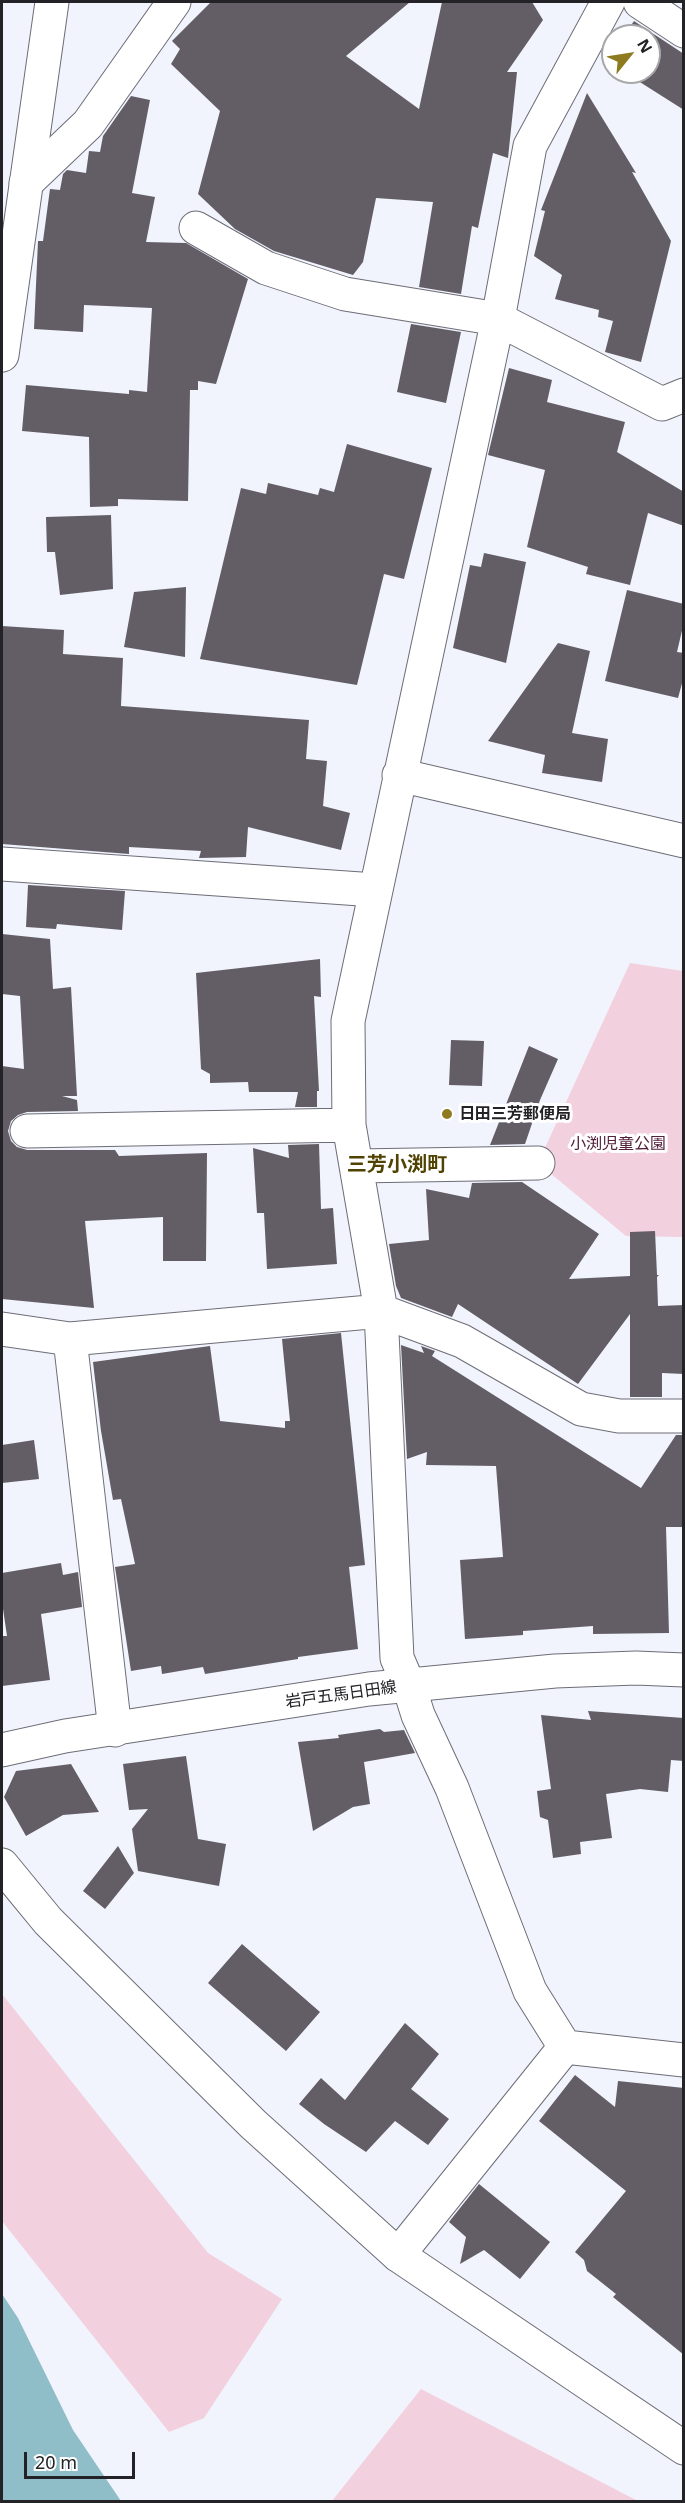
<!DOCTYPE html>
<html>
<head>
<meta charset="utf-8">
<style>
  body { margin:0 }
  #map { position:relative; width:685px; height:2503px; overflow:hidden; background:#f1f3fd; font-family:"Noto Sans",sans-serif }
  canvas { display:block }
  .frame { position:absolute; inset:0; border:3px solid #232327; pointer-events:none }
  .north { position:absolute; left:601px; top:24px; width:60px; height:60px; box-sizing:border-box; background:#fff; border:2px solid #a7a7a9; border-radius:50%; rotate:60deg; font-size:16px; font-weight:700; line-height:24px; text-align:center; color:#232327 }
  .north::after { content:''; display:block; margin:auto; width:21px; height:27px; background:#8e7a1f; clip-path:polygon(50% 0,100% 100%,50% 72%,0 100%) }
  .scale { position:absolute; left:24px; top:2452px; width:111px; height:27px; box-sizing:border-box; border:3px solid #232327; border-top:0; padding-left:8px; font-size:18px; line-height:21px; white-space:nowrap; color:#232327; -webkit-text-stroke:4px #fff; paint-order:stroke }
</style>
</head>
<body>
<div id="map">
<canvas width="685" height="2503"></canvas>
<div class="frame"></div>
<div class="north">N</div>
<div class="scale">20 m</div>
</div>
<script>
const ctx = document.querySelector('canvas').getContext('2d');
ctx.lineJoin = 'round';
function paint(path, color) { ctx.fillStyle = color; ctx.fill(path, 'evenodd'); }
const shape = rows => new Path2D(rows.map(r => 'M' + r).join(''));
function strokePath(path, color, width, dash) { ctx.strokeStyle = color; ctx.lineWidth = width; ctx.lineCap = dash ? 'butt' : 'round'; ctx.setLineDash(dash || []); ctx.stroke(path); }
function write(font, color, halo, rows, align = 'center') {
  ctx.font = font + ' "Noto Sans","Noto Sans JP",sans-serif'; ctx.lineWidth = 6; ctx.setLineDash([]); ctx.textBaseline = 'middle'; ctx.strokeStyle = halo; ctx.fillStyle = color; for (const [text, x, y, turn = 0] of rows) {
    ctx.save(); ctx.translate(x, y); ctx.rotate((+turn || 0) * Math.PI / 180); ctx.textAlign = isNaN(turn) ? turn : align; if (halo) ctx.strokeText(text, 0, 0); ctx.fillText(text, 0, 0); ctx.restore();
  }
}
paint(shape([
  [630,963,683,971,683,1237,626,1236,538,1163],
  [2,1994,208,2253,282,2299,204,2418,169,2432,2,2221],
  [421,2389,638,2501,332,2501]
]), '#f2d0de');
paint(shape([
  [2,2294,18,2318,73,2430,121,2501,2,2501]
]), '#90bec8');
paint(shape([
  [211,2,410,2,346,56,419,109,442,2,532,2,543,20,507,72,517,72,508,158,493,153,478,228,472,226,461,294,419,287,433,202,376,198,363,262,353,275,274,251,235,229,198,194,220,111,171,64,180,49,172,41],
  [634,21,684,54,684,110,624,72,649,72,649,36,624,36],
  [587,93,636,173,632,172,671,241,641,362,605,352,613,321,598,317,599,310,555,299,562,275,534,256,545,211,541,210],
  [131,96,150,100,132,193,155,197,146,242,186,243,248,279,216,384,198,381,198,390,190,390,188,501,118,499,118,506,90,507,89,437,22,431,26,385,129,394,129,390,147,392,152,308,84,305,83,332,34,329,38,241,43,241,50,189,60,190,63,174,67,170,86,173,89,151,100,152,103,136],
  [411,324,461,332,446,403,397,392],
  [509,368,552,380,547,402,625,422,617,452,684,492,684,526,648,513,630,585,586,574,588,567,527,547,545,470,488,455],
  [347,444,432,468,404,579,384,574,357,685,200,659,241,488,266,494,268,483,318,495,320,488,334,492],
  [111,515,113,589,60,595,55,552,47,552,46,517],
  [484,553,526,562,506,663,453,648,470,565,481,567],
  [186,587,185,657,124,647,134,592],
  [627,590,684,604,684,622,677,652,684,653,684,676,678,698,605,681],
  [2,626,64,630,63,654,123,658,121,706,309,720,306,759,327,761,323,806,350,813,341,850,248,827,246,857,199,858,201,851,129,847,129,854,2,844],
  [558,643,590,651,572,733,608,739,602,782,542,773,545,755,488,741],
  [28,885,125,891,122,930,57,924,56,929,26,927],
  [2,934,50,939,53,989,71,987,77,1096,62,1096,77,1100,78,1111,27,1112,18,1115,11,1121,8,1131,11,1141,17,1147,27,1150,115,1150,119,1156,207,1153,206,1261,163,1261,163,1217,85,1221,94,1308,2,1299,2,1066,24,1069,20,996,2,994],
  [320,959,321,997,314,996,319,1091,317,1091,317,1107,295,1107,298,1092,249,1092,248,1082,210,1083,210,1074,201,1069,196,973],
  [451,1040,484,1041,482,1086,449,1085],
  [529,1046,558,1059,540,1100,525,1144,490,1145],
  [319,1144,321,1209,333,1208,337,1264,267,1269,264,1213,257,1213,253,1148,289,1158,288,1145],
  [522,1182,599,1234,569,1279,630,1276,630,1232,655,1231,657,1275,659,1275,657,1277,658,1306,684,1305,684,1374,662,1373,662,1397,630,1397,630,1314,578,1384,458,1304,452,1317,401,1298,396,1286,389,1244,429,1240,426,1189,469,1198,472,1183],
  [341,1333,365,1565,349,1567,358,1649,298,1657,298,1659,205,1674,203,1667,162,1674,161,1666,131,1671,115,1567,135,1564,121,1499,113,1500,101,1431,93,1362,210,1346,220,1421,285,1428,285,1421,290,1421,282,1339],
  [401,1345,424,1353,421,1346,435,1351,432,1356,641,1488,676,1435,684,1435,684,1527,666,1527,669,1633,593,1634,593,1626,523,1631,523,1635,465,1639,460,1560,503,1557,496,1466,426,1465,427,1452,407,1459],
  [34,1440,39,1479,2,1483,2,1445],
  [61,1563,63,1575,78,1572,82,1607,41,1614,50,1680,2,1686,2,1636,7,1636,2,1602,2,1573],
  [588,1711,684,1718,684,1761,671,1760,668,1792,640,1789,606,1794,612,1838,580,1842,581,1854,553,1858,548,1820,540,1817,537,1791,551,1789,541,1715,591,1720],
  [380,1729,384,1732,404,1730,415,1753,364,1762,370,1804,353,1807,313,1831,298,1742,339,1738,338,1735],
  [186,1756,198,1839,226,1844,219,1886,138,1871,132,1829,148,1809,129,1810,123,1764],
  [71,1764,99,1812,63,1815,26,1836,4,1797,16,1771],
  [118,1846,134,1873,105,1909,83,1891],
  [242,1944,320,2012,286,2051,208,1983],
  [405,2023,439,2054,411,2089,449,2119,428,2145,395,2121,366,2152,324,2124,299,2104,321,2078,345,2100],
  [575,2075,615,2107,618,2081,684,2088,684,2355,613,2297,616,2294,587,2271,584,2260,575,2252,626,2191,539,2121],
  [479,2184,550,2242,520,2279,484,2250,460,2264,466,2237,449,2222]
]), '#635e66');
const minor = shape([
  [640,2,684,31],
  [26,183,88,124,174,2],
  [196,228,266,268,345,294,498,319,662,404,684,395],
  [399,775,684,841],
  [2,864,375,890],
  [27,1131,349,1125],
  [356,1166,538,1163],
  [2,1329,70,1339,381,1311,462,1341,581,1409,619,1416,684,1416],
  [70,1339,115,1730],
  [565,2047,530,1991,452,1788,418,1715,409,1686,397,1658,381,1311,349,1125,348,1021,498,319,530,146,608,2],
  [565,2047,398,2255,684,2448],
  [565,2047,684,2060]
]);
const tertiary = shape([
  [2,355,52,2],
  [2,1865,48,1921,253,2124,398,2255]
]);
const secondary = shape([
  [2,1750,65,1736,369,1689,555,1671,636,1668,684,1670]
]);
strokePath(minor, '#6d6d77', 35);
strokePath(tertiary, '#6d6d77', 35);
strokePath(secondary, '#6d6d77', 35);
strokePath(minor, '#fff', 33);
strokePath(tertiary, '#fff', 33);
strokePath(secondary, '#fff', 33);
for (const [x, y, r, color] of [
  [447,1114,6,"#8e7a1f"]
]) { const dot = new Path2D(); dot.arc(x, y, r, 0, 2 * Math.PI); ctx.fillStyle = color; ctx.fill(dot); strokePath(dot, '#fff', 2); }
write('bold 16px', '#232327', '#fff', [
  ["日田三芳郵便局",459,1114]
], 'left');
write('16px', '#522039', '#fff', [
  ["小渕児童公園",618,1144]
]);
write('16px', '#232327', '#fff', [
  ["岩戸五馬日田線",341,1695,-8]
]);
write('bold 20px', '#504200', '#fff', [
  ["三芳小渕町",397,1165]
]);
</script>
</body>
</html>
